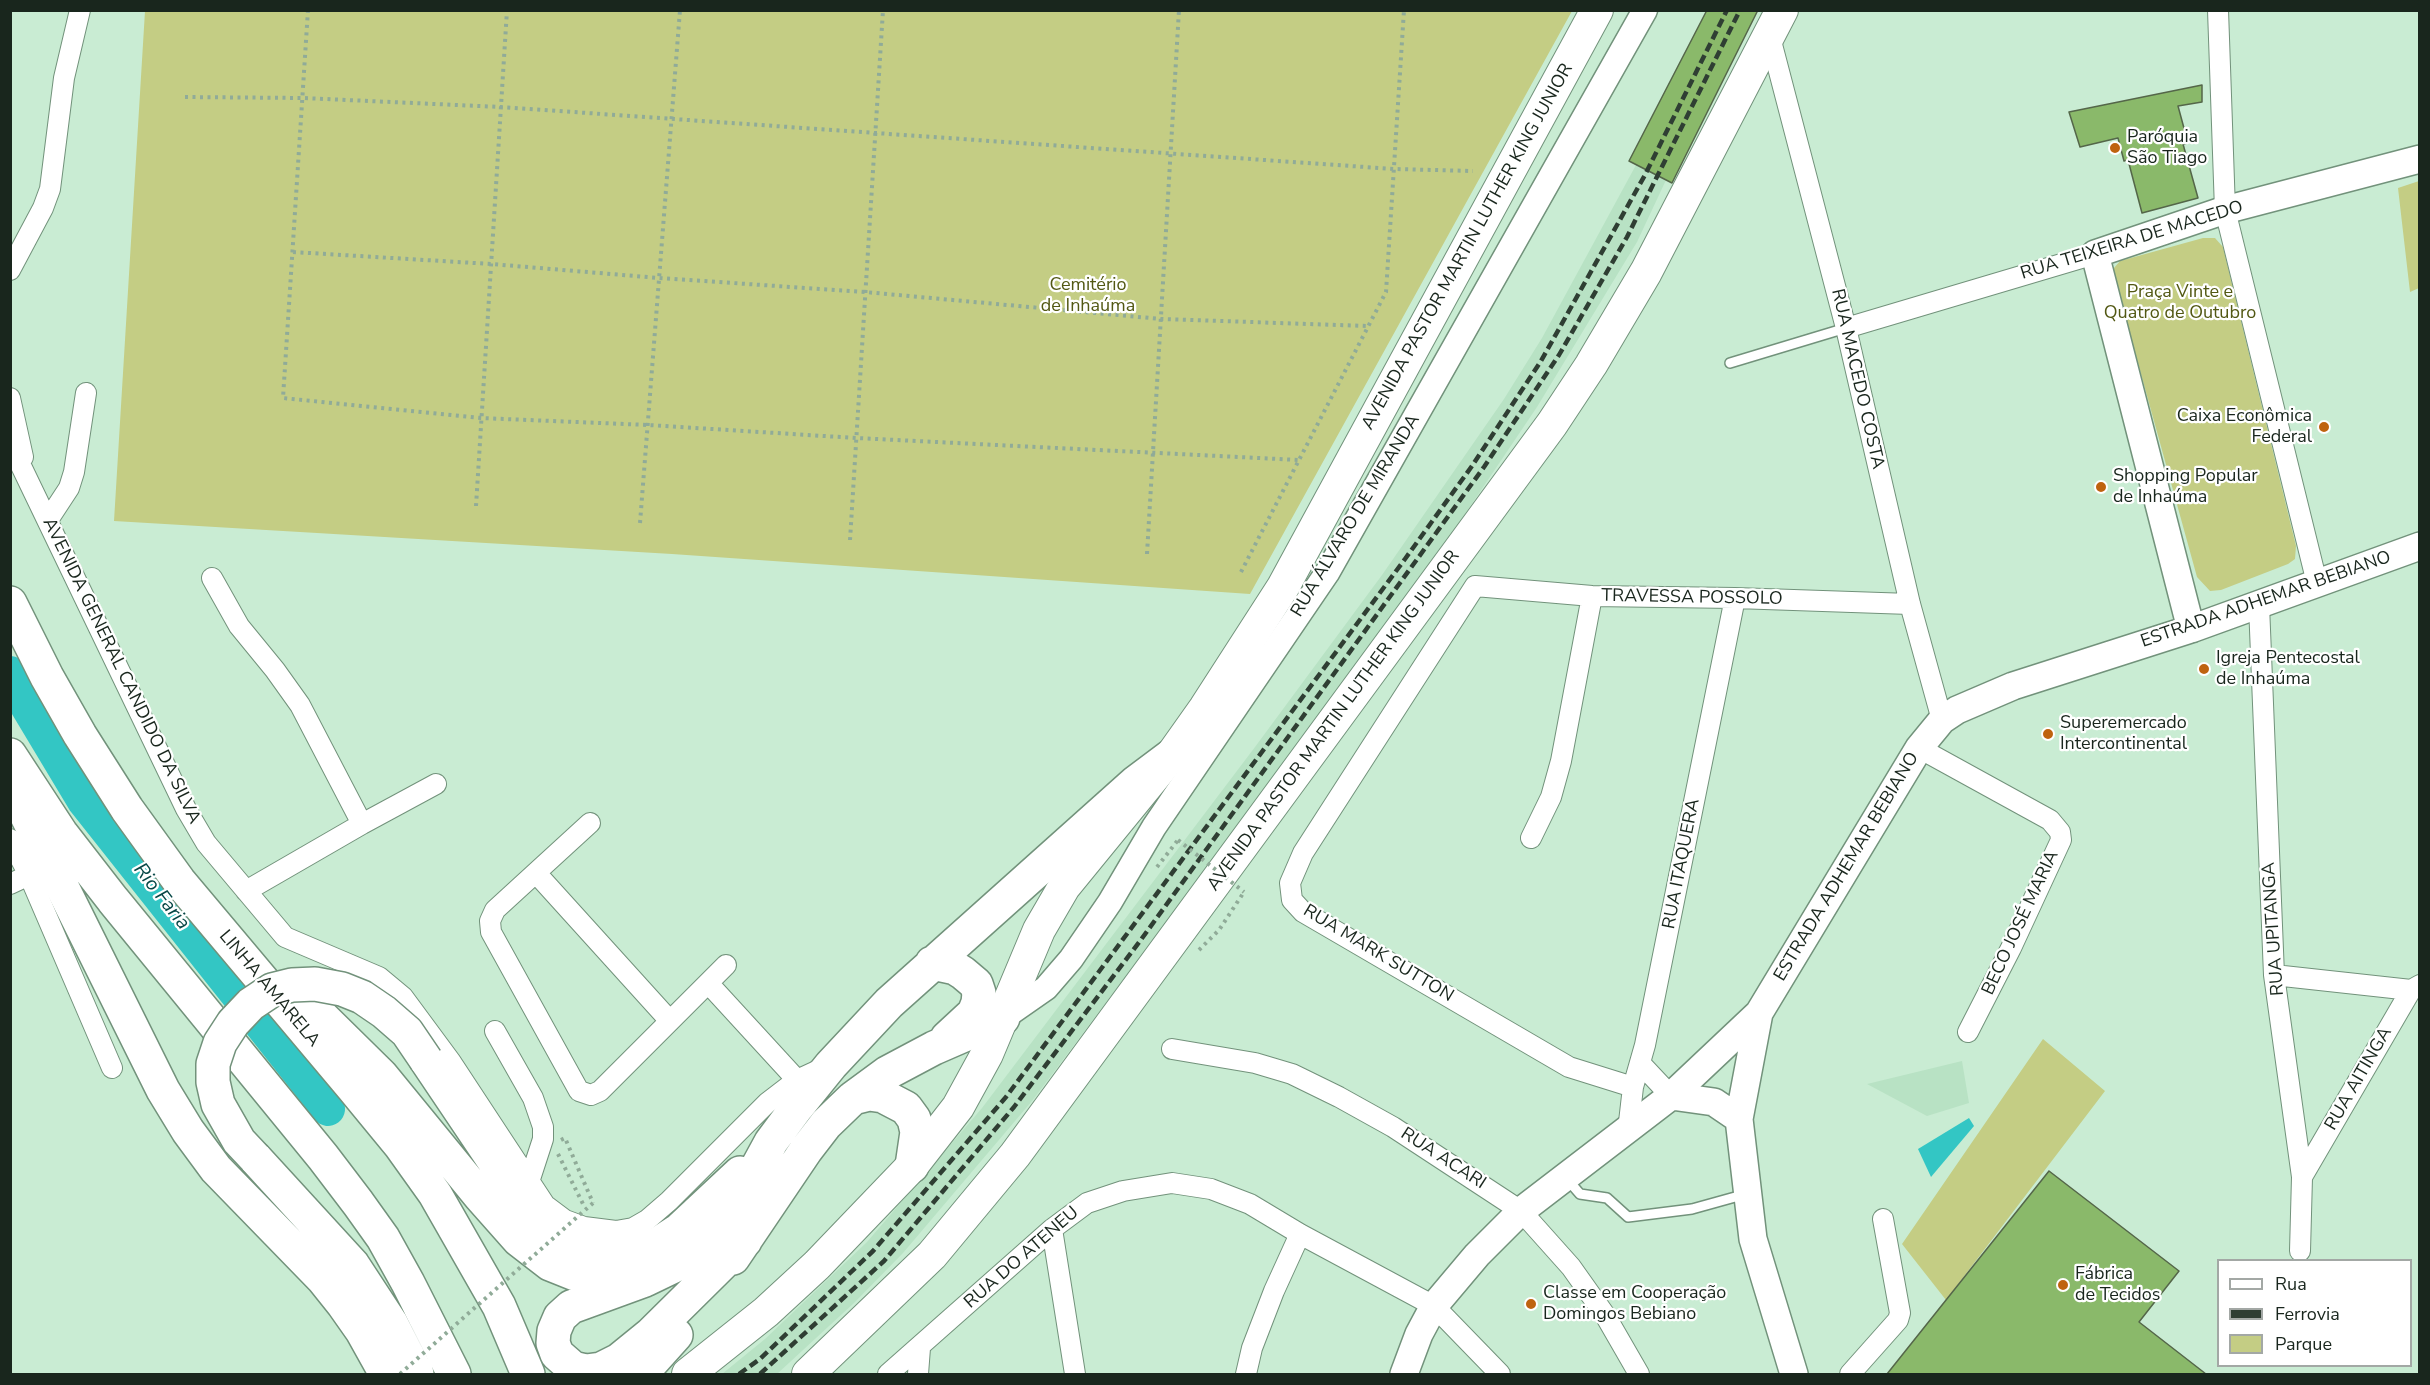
<!DOCTYPE html>
<html>
<head>
<meta charset="utf-8">
<style>
  body { margin:0 }
  #map { position:relative; width:2430px; height:1385px; overflow:hidden; background:#c9ecd3; font-family:"Nunito Sans",sans-serif }
  canvas { display:block }
  .frame { position:absolute; inset:0; border:12px solid #19261d; pointer-events:none }
  .legend { position:absolute; left:2217px; top:1259px; width:195px; height:108px; box-sizing:border-box; background:#fff; border:2px solid #a3a8a5; margin:0; padding:8px 10px; list-style:none; font-size:18px; color:#19261d }
  .legend li { display:flex; align-items:center; gap:12px; height:30px }
  .legend b { width:30px; border:2px solid #a3a8a5 }
</style>
</head>
<body>
<div id="map">
<canvas width="2430" height="1385"></canvas>
<div class="frame"></div>
<ul class="legend">
<li><b style="height:8px;background:#fff"></b>Rua</li>
<li><b style="height:8px;background:#2f3e33"></b>Ferrovia</li>
<li><b style="height:16px;background:#c4cd84"></b>Parque</li>
</ul>
</div>
<script>
const ctx = document.querySelector('canvas').getContext('2d');
ctx.lineJoin = 'round';
function paint(path, color) { ctx.fillStyle = color; ctx.fill(path, 'evenodd'); }
const shape = rows => new Path2D(rows.map(r => 'M' + r).join(''));
function strokePath(path, color, width, dash) { ctx.strokeStyle = color; ctx.lineWidth = width; ctx.lineCap = dash ? 'butt' : 'round'; ctx.setLineDash(dash || []); ctx.stroke(path); }
function write(font, color, halo, rows, align = 'center') {
  ctx.font = font + ' "Nunito Sans",sans-serif'; ctx.lineWidth = 4.5; ctx.setLineDash([]); ctx.textBaseline = 'middle'; ctx.strokeStyle = halo; ctx.fillStyle = color; for (const [text, x, y, turn = 0] of rows) {
    ctx.save(); ctx.translate(x, y); ctx.rotate((+turn || 0) * Math.PI / 180); ctx.textAlign = isNaN(turn) ? turn : align; if (halo) ctx.strokeText(text, 0, 0); ctx.fillText(text, 0, 0); ctx.restore();
  }
}
paint(shape([
  [1636,165,1666,180,1637,242,1537,407,1465,514,1304,739,1032,1101,903,1253,854,1303,777,1374,722,1374,765,1339,867,1242,982,1108,1255,747,1382,575,1504,399,1542,338],
  [1962,1061,1969,1103,1927,1116,1867,1084]
]), '#b8e2c4');
paint(shape([
  [145,11,145,10,1572,11,1250,594,672,554,114,521],
  [2419,181,2419,288,2410,292,2398,188],
  [2203,238,2215,238,2223,247,2296,546,2295,559,2288,564,2221,590,2210,591,2197,577,2114,276,2114,268,2120,261],
  [2043,1039,2105,1091,1946,1300,1902,1244]
]), '#c4cd84');
paint(shape([
  [1969,1118,1974,1126,1931,1177,1918,1149]
]), '#33c6c4');
strokePath(shape([
  [10,673,27,706,84,801,328,1109]
]), '#33c6c4', 34);
const building = shape([
  [1707,10,1758,10,1672,183,1629,161,1707,10],
  [2202,85,2202,102,2178,106,2188,143,2183,144,2198,198,2142,213,2128,160,2124,161,2118,138,2080,147,2069,112,2202,85],
  [2049,1171,2179,1271,2139,1322,2206,1374,1887,1374,2049,1171]
]);
paint(building, '#8ab96a');
strokePath(building, '#546649', 1.5);
const service = shape([
  [1730,363,1846,328],
  [1567,1179,1580,1194,1607,1198,1628,1217,1692,1209,1746,1194]
]);
const minor = shape([
  [2218,10,2225,210,2317,583],
  [1770,37,1846,328,1910,604,1942,720],
  [10,270,43,208,50,189,64,78,80,10],
  [1846,328,2095,254],
  [10,398,23,457],
  [10,443,186,809,206,843,285,937,379,977,403,997,451,1062,545,1205,565,1220,584,1227,616,1231,633,1228,647,1220,669,1201,767,1103,797,1080,823,1068],
  [48,520,69,488,74,472,86,393],
  [212,578,239,626,275,670,300,705,362,824],
  [2259,605,2274,975,2302,1177,2300,1251],
  [1919,748,2050,820,2060,832,2061,840,2011,948,1968,1032],
  [590,823,495,910,490,921,491,932,579,1091,591,1095,600,1091,726,965],
  [1531,838,1551,797,1561,761,1592,596],
  [10,839,29,875,112,1068],
  [536,873,670,1021],
  [10,884,29,875],
  [246,891,362,824,436,784],
  [2274,975,2411,990],
  [708,983,797,1080],
  [495,1031,533,1098,543,1127,543,1139,529,1182],
  [1172,1049,1255,1063,1292,1074,1339,1097,1393,1127,1521,1211,1571,1267,1605,1315,1639,1374],
  [1640,1063,1671,1096],
  [1633,1087,1569,1067,1303,912,1292,900,1290,883,1303,853,1475,586,1592,596,1735,598,1910,604],
  [1628,1131,1633,1087,1645,1045,1735,598],
  [2302,1177,2411,990,2420,985],
  [1052,1229,1075,1374],
  [888,1374,1052,1229,1087,1203,1123,1191,1172,1183,1211,1189,1250,1204,1300,1234,1434,1306,1500,1374],
  [918,1374,920,1348],
  [1246,1374,1252,1348,1274,1291,1300,1234],
  [1850,1374,1898,1320,1900,1313,1883,1219]
]);
const tertiary = shape([
  [1003,1018,1046,988,1071,959,1110,902,1154,827,1327,573,1645,10]
]);
const secondary = shape([
  [2191,629,2095,254,2225,210,2420,159],
  [1759,1013,1739,1119,1753,1239,1794,1374],
  [1671,1096,1714,1102,1739,1119],
  [1404,1374,1419,1334,1434,1306,1477,1255,1521,1211,1671,1096,1759,1013,1919,748,1942,720,1957,710,2013,686,2191,629,2420,546]
]);
const primary = shape([
  [688,1374,766,1312,817,1265,912,1166,958,1107,987,1054,1039,930,1064,887,1171,756,1205,708,1283,587,1597,10],
  [808,1374,932,1255,1015,1155,1552,424,1591,365,1646,272,1782,10]
]);
const motorway = shape([
  [10,603,47,677,80,735,127,809,179,881,353,1088,400,1145,435,1194,499,1306,528,1374],
  [10,755,61,833,113,900,323,1157,358,1203,383,1238,408,1283,454,1374],
  [13,788,163,1090,188,1131,216,1169,323,1279,343,1304,362,1331,386,1374],
  [932,963,955,968,963,973,976,984,979,993,978,1003,974,1013,947,1038],
  [292,994,317,1012,381,1075,480,1196,519,1240,550,1264,575,1274,602,1280,631,1280],
  [426,1060,531,1216,555,1238,576,1250,603,1255,632,1254,659,1243,679,1230,740,1173],
  [853,1098,869,1094,883,1096,906,1108,914,1119,917,1132,912,1166],
  [255,1158,353,1265,391,1323,417,1374],
  [745,1241,651,1334,619,1360,601,1369,586,1371,573,1368,557,1354,553,1343,554,1331,560,1317,571,1307,645,1280,672,1267,692,1254,714,1234,735,1208,771,1142,797,1107,831,1065,889,1003,1135,783,1171,756],
  [733,1258,806,1150,826,1124,853,1098,887,1073,934,1048,1003,1018],
  [641,1374,676,1335]
]);
strokePath(service, '#72927b', 12);
strokePath(minor, '#72927b', 22);
strokePath(tertiary, '#72927b', 27);
strokePath(secondary, '#72927b', 30);
strokePath(primary, '#72927b', 34);
strokePath(motorway, '#72927b', 36);
strokePath(shape([
  [308,10,283,398,481,418,648,425,856,438,1299,460],
  [185,97,303,98,501,107,1394,169,1473,171],
  [293,252,491,264,659,278,865,292,1161,319,1368,326],
  [476,506,507,10],
  [640,523,680,10],
  [850,540,883,10],
  [1147,554,1179,10],
  [1241,572,1386,292,1404,10],
  [1157,867,1178,840],
  [1199,950,1219,930,1244,892],
  [561,1140,565,1138,593,1203],
  [558,1154,583,1204,581,1206]
]), '#90ab98', 4, [3, 4.5]);
strokePath(service, '#fff', 9);
strokePath(minor, '#fff', 20);
strokePath(tertiary, '#fff', 24);
strokePath(secondary, '#fff', 27);
strokePath(primary, '#fff', 32);
strokePath(motorway, '#fff', 33);
strokePath(shape([
  [739,1374,760,1359,873,1251,1006,1097,1405,559,1472,466,1541,361,1645,175,1727,10],
  [760,1374,884,1261,1014,1107,1140,941,1484,467,1559,355,1627,237,1740,10]
]), '#2f3e33', 4.5, [9, 4.5]);
const motorwayBridge = shape([
  [255,1158,239,1141,218,1104,213,1082,213,1064,220,1043,233,1023,251,1004,272,990,292,985,315,984,342,989,362,997,384,1012,407,1032,426,1060]
]);
strokePath(motorwayBridge, '#72927b', 36, []);
strokePath(shape([
  [1178,840,1244,892],
  [400,1374,593,1203]
]), '#90ab98', 4, [3, 4.5]);
strokePath(motorwayBridge, '#fff', 33);
for (const [x, y, r, color] of [
  [2115,148,6,"#bf630f"],
  [2324,427,6,"#bf630f"],
  [2101,487,6,"#bf630f"],
  [2204,669,6,"#bf630f"],
  [2048,734,6,"#bf630f"],
  [2063,1285,6,"#bf630f"],
  [1531,1304,6,"#bf630f"]
]) { const dot = new Path2D(); dot.arc(x, y, r, 0, 2 * Math.PI); ctx.fillStyle = color; ctx.fill(dot); strokePath(dot, '#fff', 2); }
write('18px', '#19261d', '#fff', [
  ["Paróquia",2127,138],
  ["São Tiago",2127,159],
  ["Caixa Econômica",2312,417,"right"],
  ["Federal",2312,438,"right"],
  ["Shopping Popular",2113,477],
  ["de Inhaúma",2113,498],
  ["Igreja Pentecostal",2216,659],
  ["de Inhaúma",2216,680],
  ["Superemercado",2060,724],
  ["Intercontinental",2060,745],
  ["Fábrica",2075,1275],
  ["de Tecidos",2075,1296],
  ["Classe em Cooperação",1543,1294],
  ["Domingos Bebiano",1543,1315]
], 'left');
write('18px', '#19261d', '#fff', [
  ["RUA TEIXEIRA DE MACEDO",2132,241,-17],
  ["AVENIDA PASTOR MARTIN LUTHER KING JUNIOR",1468,247,-61],
  ["RUA MACEDO COSTA",1857,379,77],
  ["RUA ÁLVARO DE MIRANDA",1356,516,-59],
  ["TRAVESSA POSSOLO",1692,598,1],
  ["ESTRADA ADHEMAR BEBIANO",2266,600,-19],
  ["AVENIDA GENERAL CANDIDO DA SILVA",121,671,64],
  ["AVENIDA PASTOR MARTIN LUTHER KING JUNIOR",1334,721,-54],
  ["RUA ITAQUERA",1682,864,-79],
  ["ESTRADA ADHEMAR BEBIANO",1847,867,-59],
  ["BECO JOSÉ MARIA",2021,923,-65],
  ["RUA UPITANGA",2274,929,-94],
  ["RUA MARK SUTTON",1378,954,31],
  ["LINHA AMARELA",269,989,50],
  ["RUA AITINGA",2359,1079,-60],
  ["RUA ACARI",1443,1159,33],
  ["RUA DO ATENEU",1022,1258,-41]
]);
write('18px', '#525813', '#fff', [
  ["Cemitério",1088,286],
  ["de Inhaúma",1088,307],
  ["Praça Vinte e",2180,293],
  ["Quatro de Outubro",2180,314]
]);
write('italic 20px', '#064746', '#fff', [
  ["Rio Faria",161,897,52]
]);
</script>
</body>
</html>
